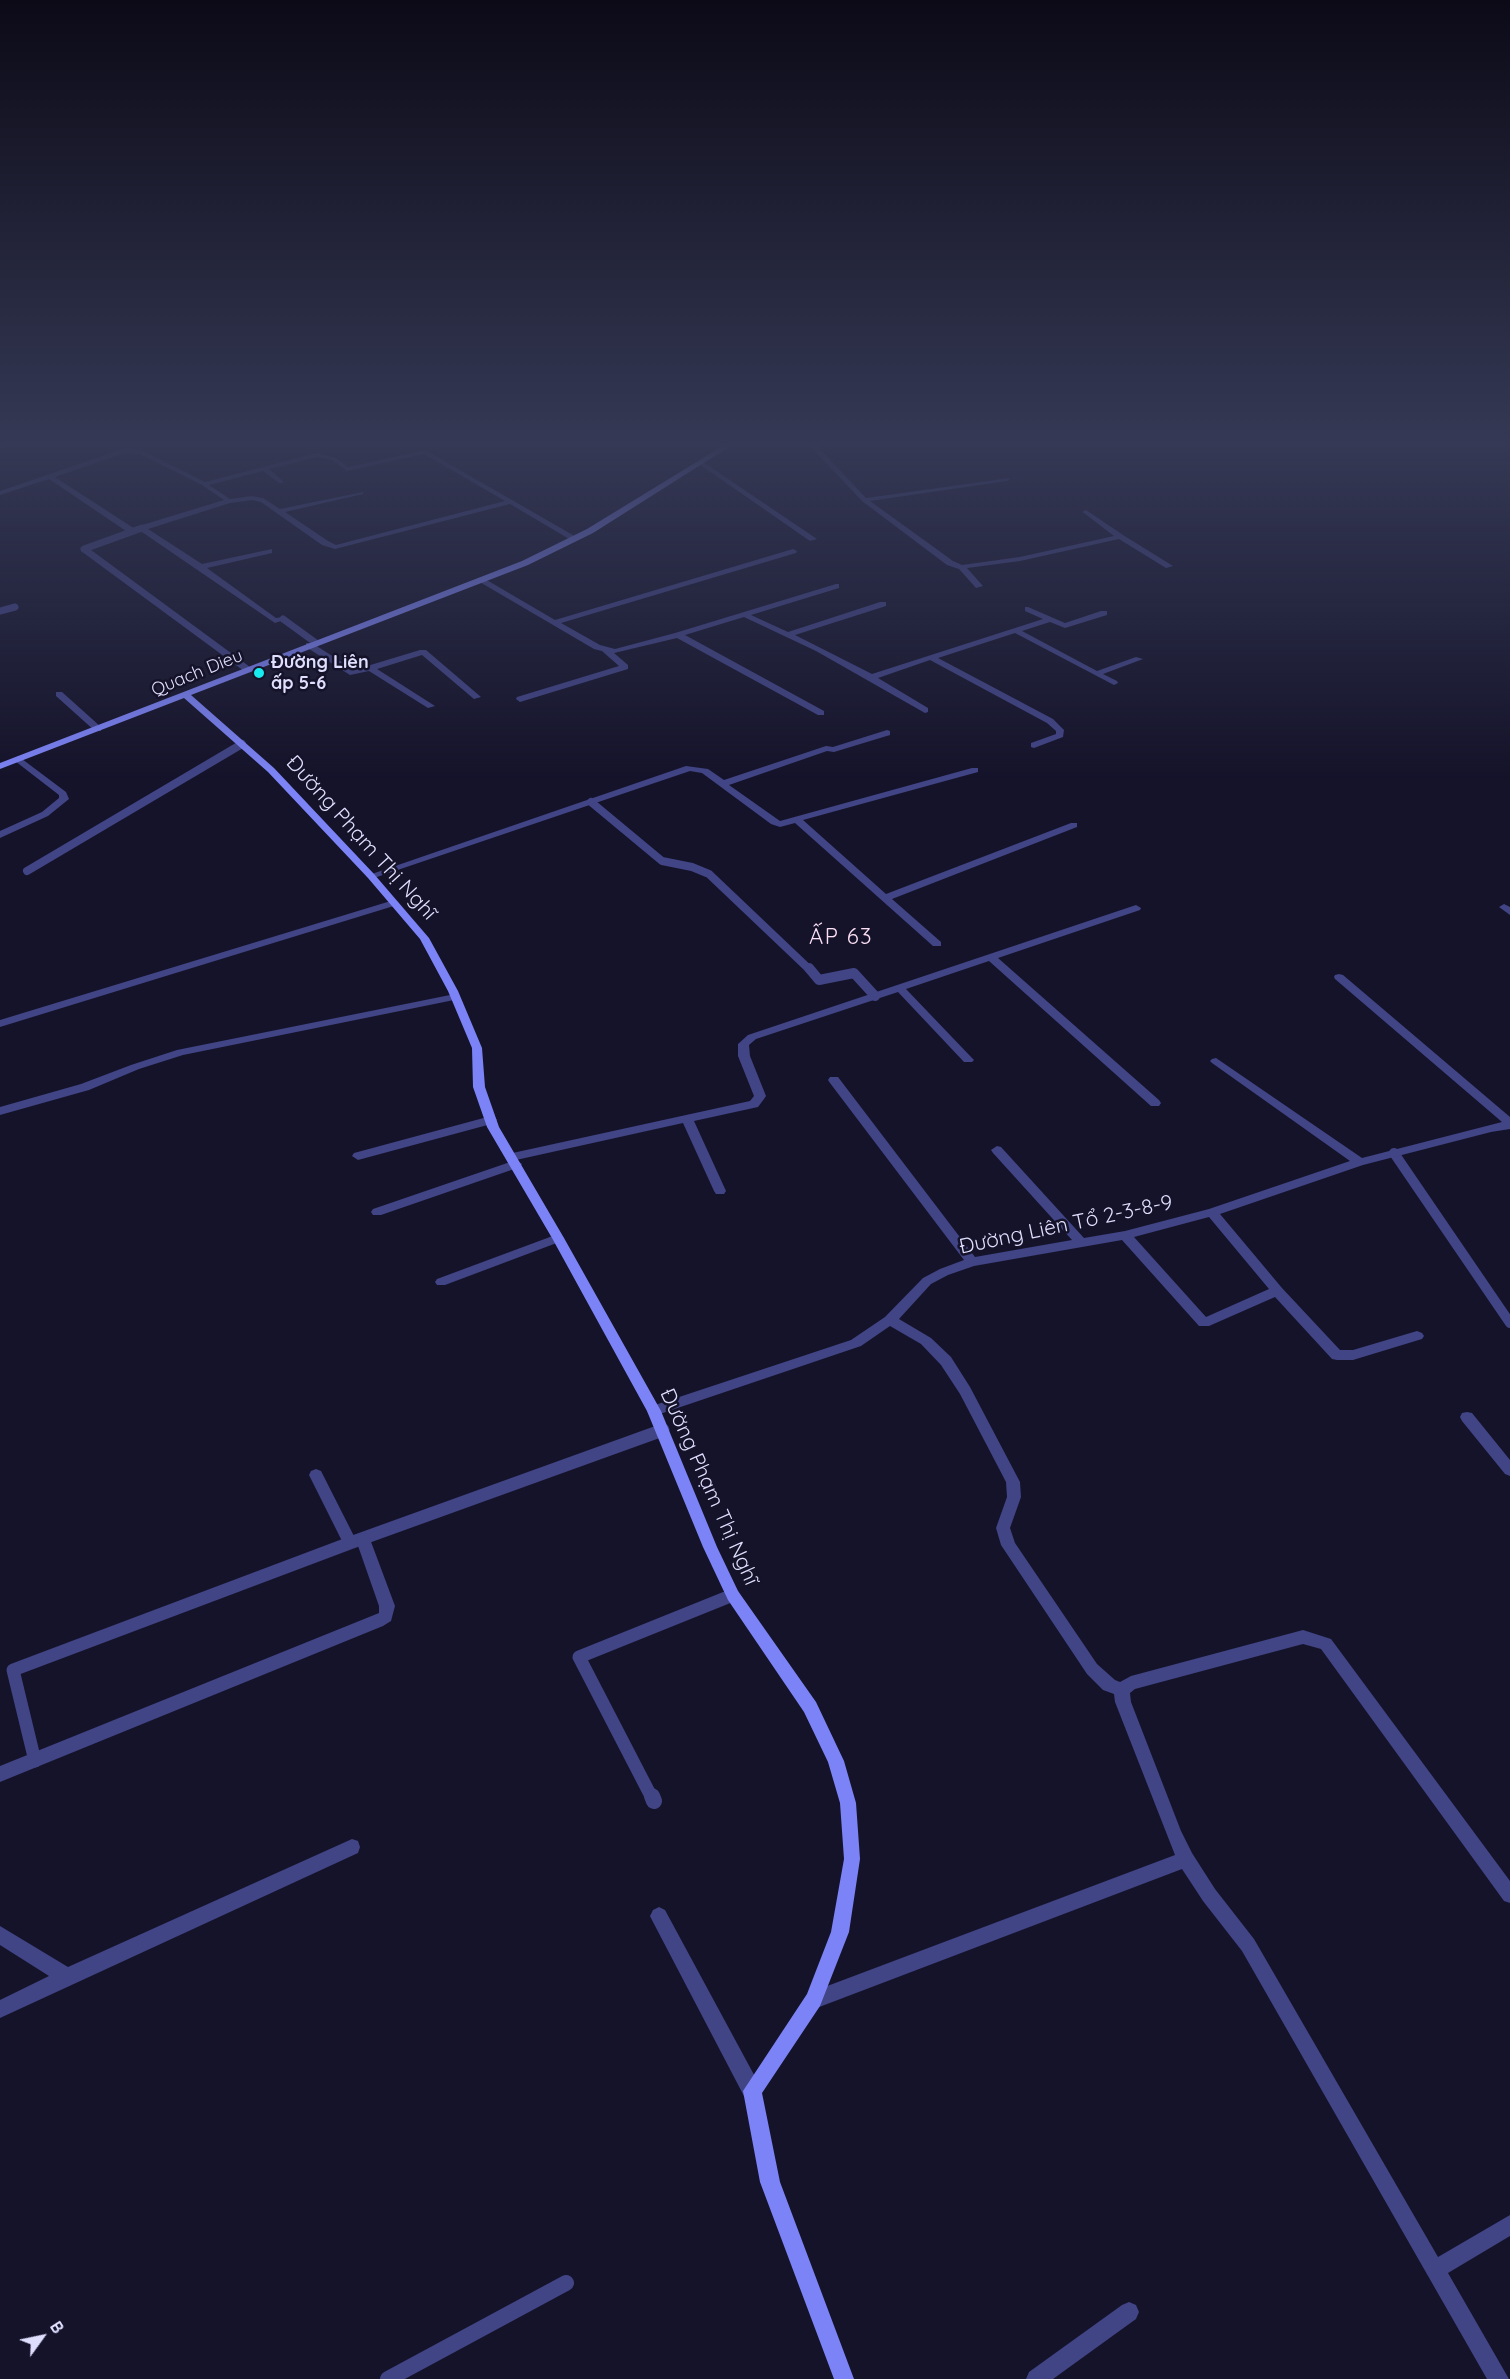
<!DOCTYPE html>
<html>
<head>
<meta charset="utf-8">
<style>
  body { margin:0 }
  #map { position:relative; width:1510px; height:2379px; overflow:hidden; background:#15132a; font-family:Quicksand,sans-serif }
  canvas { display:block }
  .north { position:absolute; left:12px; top:2307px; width:60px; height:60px; -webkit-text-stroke:4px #15132a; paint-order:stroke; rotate:57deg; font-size:16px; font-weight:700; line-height:24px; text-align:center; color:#dfdefd }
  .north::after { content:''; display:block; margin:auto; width:21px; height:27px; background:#dfdefd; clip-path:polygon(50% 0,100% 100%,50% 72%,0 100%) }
</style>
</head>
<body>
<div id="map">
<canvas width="1510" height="2379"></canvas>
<div class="north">B</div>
</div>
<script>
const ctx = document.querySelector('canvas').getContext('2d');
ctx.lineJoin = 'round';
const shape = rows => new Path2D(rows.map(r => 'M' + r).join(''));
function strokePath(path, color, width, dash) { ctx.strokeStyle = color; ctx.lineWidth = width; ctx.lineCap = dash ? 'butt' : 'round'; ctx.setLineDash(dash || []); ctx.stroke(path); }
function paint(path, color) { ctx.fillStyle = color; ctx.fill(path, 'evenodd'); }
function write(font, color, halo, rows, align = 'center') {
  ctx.font = font + ' Quicksand,sans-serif'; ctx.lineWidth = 5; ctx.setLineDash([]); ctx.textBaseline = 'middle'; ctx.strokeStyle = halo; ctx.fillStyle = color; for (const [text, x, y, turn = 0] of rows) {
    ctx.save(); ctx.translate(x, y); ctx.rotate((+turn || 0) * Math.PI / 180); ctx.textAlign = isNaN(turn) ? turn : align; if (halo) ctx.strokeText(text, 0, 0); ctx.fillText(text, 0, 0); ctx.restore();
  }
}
strokePath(shape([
  [84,549,142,528],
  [0,611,15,607],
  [283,619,316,643]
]), '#414485', 7);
strokePath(shape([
  [591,802,662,861,692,867,709,874,810,970],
  [27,871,242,744]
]), '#414485', 8);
strokePath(shape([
  [809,968,819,980,854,973,875,996],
  [1394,1153,1510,1323]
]), '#414485', 10);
strokePath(shape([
  [35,1761,13,1670,350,1543,663,1430],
  [652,1798,579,1657,733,1595]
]), '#414485', 13);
strokePath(shape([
  [652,1796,654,1801],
  [388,2379,566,2283]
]), '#414485', 16);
paint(shape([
  [0,447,4,447,1,449,0,447],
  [811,447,818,447,866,498,1009,478,1009,480,1007,481,870,501,953,561,962,565,1020,557,1114,536,1084,513,1082,512,1086,510,1123,535,1173,566,1166,568,1119,539,1020,561,967,568,983,586,976,588,959,569,947,565,862,501,811,447],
  [123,449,143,451,205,482,317,453,336,458,348,467,425,450,578,538,571,540,510,504,335,549,322,545,261,502,252,500,230,503,148,529,202,564,272,549,272,553,207,568,276,618,283,617,287,619,275,623,139,530,139,526,224,500,202,485,140,454,124,453,55,477,135,529,135,533,129,533,49,479,0,495,0,491,123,449],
  [424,454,505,501,336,545,328,541,285,512,363,494,363,492,280,509,263,498,252,496,230,499,209,485,263,471,279,483,283,483,283,481,269,469,317,457,332,460,347,471,424,454],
  [701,461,703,462,817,539,810,541,699,464,699,462,701,461],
  [81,547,87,547,250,667,250,671,244,671,81,551,81,547],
  [793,549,797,551,796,553,561,623,600,645,615,649,675,633,836,584,839,584,839,588,751,615,788,632,880,602,886,602,886,606,795,635,872,674,1043,619,1025,611,1025,607,1028,607,1065,623,1101,611,1107,611,1107,615,1065,628,1050,622,1022,631,1097,671,1136,657,1143,659,1103,674,1117,681,1118,683,1114,685,1015,633,938,658,1053,719,1064,730,1063,737,1034,748,1031,747,1031,743,1056,734,1056,731,1047,723,930,660,878,678,928,708,928,712,925,713,816,651,744,617,685,635,824,711,824,715,818,715,677,638,614,653,628,665,628,669,520,702,516,699,517,697,619,666,602,651,594,649,478,581,485,579,555,620,793,549],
  [306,643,312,643,354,670,420,650,426,650,481,697,474,699,422,655,377,669,435,706,428,708,369,671,350,675,306,647,306,643],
  [56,692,62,692,101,727,101,731,95,731,56,696,56,692],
  [887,730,890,731,890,735,834,752,827,751,729,785,780,821,972,768,978,768,978,772,803,820,886,894,1071,823,1077,823,1077,827,892,899,941,942,941,946,933,946,795,823,780,827,771,824,702,773,690,771,374,878,371,879,366,876,686,766,708,769,724,780,826,746,833,747,887,730],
  [18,756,66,792,69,799,48,816,0,838,0,831,42,812,59,798,59,795,15,761,14,759,18,756],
  [394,900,399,903,397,905,0,1027,0,1020,394,900],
  [1504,904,1510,907,1510,915,1499,907,1504,904],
  [1136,905,1141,908,1140,910,998,958,1159,1100,1161,1103,1159,1106,1151,1106,989,961,906,989,972,1058,974,1060,972,1062,964,1062,898,992,756,1039,749,1045,750,1056,766,1096,764,1099,758,1107,694,1121,726,1191,724,1194,716,1194,714,1191,683,1123,516,1160,522,1164,520,1167,381,1215,373,1215,371,1212,373,1209,516,1160,508,1160,506,1157,508,1154,750,1101,754,1096,738,1056,738,1044,748,1035,1136,905],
  [1339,974,1343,975,1510,1117,1510,1129,1491,1132,1363,1165,1220,1214,1282,1288,1340,1350,1353,1350,1417,1331,1422,1333,1424,1336,1422,1339,1353,1360,1337,1360,1332,1359,1275,1297,1209,1326,1199,1326,1122,1240,974,1266,948,1275,931,1284,899,1319,931,1338,951,1357,970,1387,1020,1482,1021,1497,1010,1528,1015,1543,1097,1664,1115,1680,1120,1682,1131,1676,1303,1630,1331,1639,1510,1881,1510,1903,1504,1901,1321,1649,1303,1644,1135,1689,1130,1693,1131,1702,1181,1831,1192,1853,1215,1889,1254,1939,1438,2257,1510,2215,1510,2236,1448,2273,1509,2379,1487,2379,1242,1951,1203,1901,1182,1869,814,2009,808,2006,805,2000,808,1994,814,1991,1175,1855,1115,1702,1114,1694,1103,1690,1087,1674,1001,1545,996,1528,1007,1497,1006,1482,960,1394,941,1365,921,1344,890,1326,861,1346,654,1416,649,1415,647,1411,649,1407,851,1340,885,1317,923,1278,940,1269,964,1260,830,1083,828,1080,830,1077,838,1077,975,1257,1072,1240,993,1153,991,1150,997,1146,1001,1147,1084,1238,1125,1231,1209,1209,1350,1161,1212,1063,1210,1061,1212,1059,1216,1058,1362,1158,1502,1122,1335,979,1334,977,1335,975,1339,974],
  [1209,1217,1269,1289,1206,1317,1134,1237,1209,1217],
  [455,994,459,995,460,997,459,999,183,1055,139,1069,89,1090,0,1115,0,1107,81,1084,131,1065,177,1050,455,994],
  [491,1116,495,1117,497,1120,495,1123,358,1160,352,1156,354,1153,491,1116],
  [558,1234,564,1238,562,1241,445,1285,437,1285,435,1282,437,1279,558,1234],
  [1467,1412,1472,1413,1510,1460,1510,1476,1505,1474,1462,1421,1460,1417,1462,1413,1467,1412],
  [316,1469,321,1471,357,1542,358,1535,363,1533,368,1535,370,1539,395,1606,391,1621,383,1626,0,1782,0,1766,379,1613,379,1606,357,1543,355,1547,350,1549,345,1547,309,1475,311,1471,316,1469],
  [352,1839,358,1841,360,1847,358,1853,0,2018,0,2000,49,1976,0,1945,0,1926,68,1967,352,1839],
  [659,1907,665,1910,759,2084,761,2091,759,2098,752,2100,745,2098,653,1922,650,1916,653,1910,659,1907],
  [1129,2302,1136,2305,1139,2312,1136,2319,1053,2379,1026,2379,1029,2372,1122,2305,1129,2302]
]), '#414485');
paint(shape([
  [721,447,729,447,593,533,528,565,191,695,274,768,374,874,429,938,458,991,482,1048,485,1087,499,1127,564,1238,661,1411,717,1547,738,1591,816,1702,844,1761,856,1803,860,1859,849,1932,820,2006,762,2093,780,2182,854,2379,834,2379,760,2182,743,2091,807,1994,831,1932,844,1859,840,1803,828,1762,804,1712,728,1600,703,1547,647,1411,552,1238,487,1127,473,1087,472,1048,448,991,420,939,368,878,268,772,184,698,0,769,0,763,522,561,587,529,721,447]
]), '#7c83f6');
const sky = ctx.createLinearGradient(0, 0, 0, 780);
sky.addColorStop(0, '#0c0a17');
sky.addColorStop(0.57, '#353955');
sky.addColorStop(1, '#35395500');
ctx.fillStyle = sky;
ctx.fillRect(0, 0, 1510, 780);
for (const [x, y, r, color] of [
  [259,673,6,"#18ebef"]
]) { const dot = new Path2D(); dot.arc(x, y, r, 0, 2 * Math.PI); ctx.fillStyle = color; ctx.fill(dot); strokePath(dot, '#15132a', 2); }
write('bold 18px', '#dfdefd', '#15132a', [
  ["Đường Liên",271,663],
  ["ấp 5-6",271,684]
], 'left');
write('18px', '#dfdefd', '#15132a', [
  ["Quach Dieu",197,673,-22]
]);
write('21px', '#dfdefd', '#15132a', [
  ["Đường Phạm Thị Nghĩ",361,838,48],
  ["Đường Liên Tổ 2-3-8-9",1066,1225,-12],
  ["Đường Phạm Thị Nghĩ",709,1487,66]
]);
ctx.letterSpacing = '1.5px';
write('22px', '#fde0f5', '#15132a', [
  ["ẤP 63",841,937]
]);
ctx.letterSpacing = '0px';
</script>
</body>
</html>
